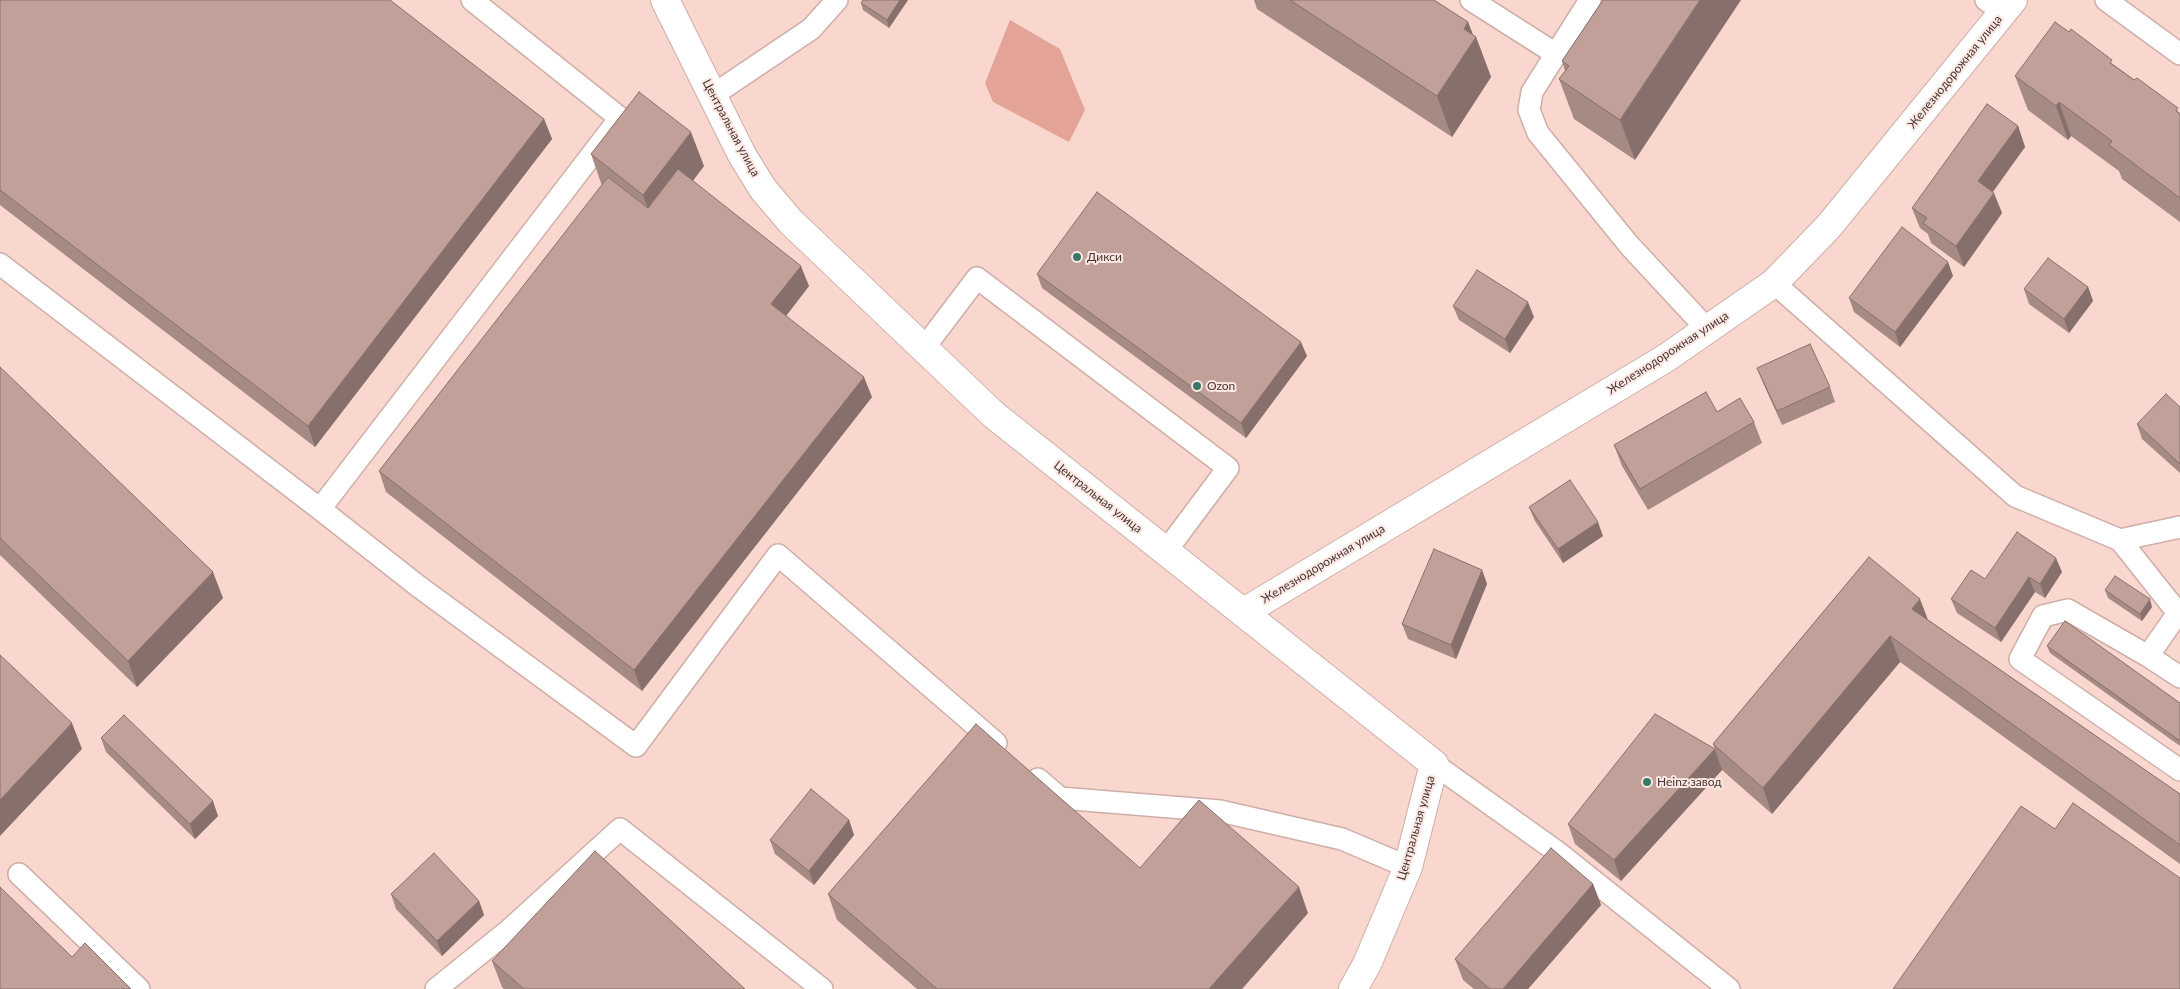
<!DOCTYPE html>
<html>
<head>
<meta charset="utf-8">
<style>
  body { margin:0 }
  canvas { display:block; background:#f9d7cf }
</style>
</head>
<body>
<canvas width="2180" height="989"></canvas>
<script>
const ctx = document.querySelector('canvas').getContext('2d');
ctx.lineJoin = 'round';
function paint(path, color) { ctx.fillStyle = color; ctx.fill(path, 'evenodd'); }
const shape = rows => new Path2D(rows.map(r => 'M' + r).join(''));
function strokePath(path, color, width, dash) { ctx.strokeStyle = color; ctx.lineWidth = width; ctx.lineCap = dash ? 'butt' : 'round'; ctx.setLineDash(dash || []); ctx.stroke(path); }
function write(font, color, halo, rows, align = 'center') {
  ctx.font = font + ' Lato,sans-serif'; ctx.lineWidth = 4; ctx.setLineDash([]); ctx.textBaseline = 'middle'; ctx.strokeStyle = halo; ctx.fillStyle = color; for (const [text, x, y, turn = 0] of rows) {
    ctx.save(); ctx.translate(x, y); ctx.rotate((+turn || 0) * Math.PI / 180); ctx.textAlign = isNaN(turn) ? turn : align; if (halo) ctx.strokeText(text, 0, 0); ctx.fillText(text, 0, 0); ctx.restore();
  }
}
paint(shape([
  [1010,20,1060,49,1085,110,1069,142,993,102,985,83]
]), '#e3a497');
const lane = shape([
  [1471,0,1556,54],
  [1590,0,1532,92,1529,110,1538,133,1629,245,1707,329],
  [1986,0,2003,12],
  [2106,0,2180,54],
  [713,95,811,29,837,0],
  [0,264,320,509,620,118,472,0],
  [1774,283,2015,496,2120,540,2180,527],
  [924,348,977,278,1228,468,1166,551],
  [320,509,418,586,636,746,778,555,996,743],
  [2120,540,2178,613],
  [2180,610,2148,656,2068,610,2043,616,2020,659,2180,770],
  [2148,656,2180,677],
  [1434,764,1556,851,1729,989],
  [1038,779,1060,798,1220,811,1342,839,1408,867],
  [19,874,139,989],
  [436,989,508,931,620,829,822,989]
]);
const street = shape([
  [665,0,742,155,763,189,791,222,994,415,1434,764,1408,867,1367,964,1353,989],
  [1244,612,1666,358,1774,283,1829,226,2013,0]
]);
strokePath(lane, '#cfaea7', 24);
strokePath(street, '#cfaea7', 30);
strokePath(lane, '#fff', 21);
strokePath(street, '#fff', 28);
paint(shape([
  [0,0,544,119,552,139,315,447,0,205],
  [908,0,889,28,863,10,861,3],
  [1254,0,1434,0,1468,22,1473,35,1476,37,1491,77,1452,137,1257,9],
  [1603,0,1635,160,1574,119,1559,79,1565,71,1562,61],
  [2069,32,2180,113,2180,222,2122,179,2119,171,2071,136,2068,140,2028,110,2015,76],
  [2018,126,2025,147,1993,192,2002,213,1964,267,1931,243,1928,234,1920,228,1912,208],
  [591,154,704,166,693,181,809,286,786,316,872,397,642,691,386,492,379,471,602,186],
  [1037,274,1307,356,1246,438,1042,288],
  [1953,276,1900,347,1854,312,1849,298],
  [2088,287,2093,301,2069,333,2029,304,2024,289],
  [1453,306,1534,317,1510,353,1459,320],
  [0,367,223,598,137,687,0,555],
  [1757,368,1830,387,1835,402,1782,425,1763,383],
  [2180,407,2180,473,2142,439,2137,424],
  [1717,412,1754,422,1762,443,1648,510,1622,466,1614,445],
  [1529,507,1603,536,1563,563,1535,521],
  [1869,557,1927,619,2180,794,2180,864,1900,662,1772,814,1722,770,1713,744],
  [1482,570,1487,584,1456,659,1408,639,1402,624],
  [2062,572,2045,598,2035,592,2001,642,1957,613,1951,599,1985,579],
  [2105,590,2152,607,2142,621,2108,598],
  [2047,646,2180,703,2180,746,2050,653],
  [101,738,218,816,195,839,106,752],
  [1715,749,1722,770,1621,881,1575,844,1568,824],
  [849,820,854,835,814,885,775,854,770,840],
  [1140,868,1308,913,1242,989,917,989,837,920,828,894],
  [1593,884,1601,905,1528,989,1474,989,1463,980,1455,959],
  [391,894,479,901,484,915,442,956,396,909],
  [492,961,745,989,504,989,502,987]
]), '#a68a84');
paint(shape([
  [900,0,908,0,889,28,887,20],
  [1700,0,1741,0,1635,160,1620,120],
  [1468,22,1475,40,1476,37,1491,77,1452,137,1437,96,1464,29],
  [2059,102,2071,136,2068,140,2056,106],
  [544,119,552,139,315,447,308,426],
  [2018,126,2025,147,1985,202,1978,181],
  [691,132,704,166,655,229,643,195],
  [1994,193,2002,213,1964,267,1956,246],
  [1948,262,1953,276,1900,347,1895,332],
  [801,266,809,286,779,325,771,304],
  [2088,287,2093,301,2069,333,2064,319],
  [1528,302,1534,317,1510,353,1505,339],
  [1301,342,1307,356,1246,438,1241,423],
  [864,377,872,397,642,691,634,670],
  [1598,522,1603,536,1563,563,1558,549],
  [2056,558,2062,572,2045,598,2040,584],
  [1482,570,1487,584,1456,659,1451,645],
  [213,572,223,598,137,687,128,661],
  [2029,577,2035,592,2001,642,1995,628],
  [1920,599,1930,625,1912,609],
  [2150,599,2152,607,2142,621,2140,614],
  [1890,636,1900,662,1772,814,1763,788],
  [72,723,82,749,0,836,0,800],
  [1715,749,1722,770,1621,881,1614,860],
  [213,801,218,816,195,839,190,824],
  [849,820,854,835,814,885,809,871],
  [1593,884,1601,905,1528,989,1503,989],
  [1299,887,1308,913,1242,989,1209,989],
  [479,901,484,915,442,956,437,941]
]), '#87706b');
const building = shape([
  [0,0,390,0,544,119,308,426,0,190,0,0],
  [863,0,900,0,887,20,861,3,863,0],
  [1290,0,1434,0,1468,22,1464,29,1476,37,1437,96,1290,0],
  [1603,0,1700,0,1620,120,1559,79,1569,66,1562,61,1603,0],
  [2055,22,2069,32,2071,29,2112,60,2110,63,2134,80,2137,78,2178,108,2176,111,2180,114,2180,198,2109,145,2112,141,2059,102,2056,106,2015,76,2055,22],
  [639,92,691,132,643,195,591,154,639,92],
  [1987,104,2018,126,1978,181,1994,193,1956,246,1923,223,1927,218,1912,208,1987,104],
  [678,169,801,266,771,304,864,377,634,670,379,471,608,177,648,208,678,169],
  [1097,192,1301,342,1241,423,1037,274,1097,192],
  [1902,227,1948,262,1895,332,1849,298,1902,227],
  [2048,258,2088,287,2064,319,2024,289,2048,258],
  [1477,270,1528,302,1505,339,1453,306,1477,270],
  [1810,344,1830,387,1777,411,1757,368,1810,344],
  [0,367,213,572,128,661,0,538,0,367],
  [1706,392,1717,412,1740,398,1754,422,1640,489,1614,445,1706,392],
  [2166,394,2180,407,2180,464,2137,424,2166,394],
  [1570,480,1598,522,1558,549,1529,507,1570,480],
  [2017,532,2056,558,2040,584,2029,577,1995,628,1951,599,1971,570,1985,579,2017,532],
  [1434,549,1482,570,1451,645,1402,624,1434,549],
  [1869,557,1920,599,1912,609,2180,794,2180,845,1890,636,1763,788,1713,744,1869,557],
  [2115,576,2150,599,2140,614,2105,590,2115,576],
  [2065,621,2180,703,2180,741,2047,646,2065,621],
  [0,655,72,723,0,800,0,655],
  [1655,714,1715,749,1614,860,1568,824,1655,714],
  [124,715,213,801,190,824,101,738,124,715],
  [976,724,1140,868,1199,800,1299,887,1209,989,937,989,828,894,976,724],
  [811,789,849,820,809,871,770,840,811,789],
  [2073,803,2180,878,2180,989,1893,989,2021,806,2055,829,2073,803],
  [1551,848,1593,884,1503,989,1490,989,1455,959,1551,848],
  [595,851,745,989,524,989,492,961,595,851],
  [434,853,479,901,437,941,391,894,434,853],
  [0,887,72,957,85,943,131,989,0,989,0,887]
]);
paint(building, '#c1a099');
strokePath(building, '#87706b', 1);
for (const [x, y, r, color] of [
  [1077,257,5,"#387866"],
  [1197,386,5,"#387866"],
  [1647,782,5,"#387866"]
]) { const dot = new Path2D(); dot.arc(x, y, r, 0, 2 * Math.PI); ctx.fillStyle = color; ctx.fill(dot); strokePath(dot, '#fce7e3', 2); }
write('12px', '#433532', '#fce7e3', [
  ["Железнодорожная улица",1955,72,-51],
  ["Центральная улица",731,128,62],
  ["Железнодорожная улица",1668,353,-33],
  ["Центральная улица",1098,497,38],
  ["Железнодорожная улица",1323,564,-31],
  ["Центральная улица",1416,828,-74]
]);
write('12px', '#433532', '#fce7e3', [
  ["Дикси",1087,257],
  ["Ozon",1207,386],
  ["Heinz завод",1657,782]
], 'left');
</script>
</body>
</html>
